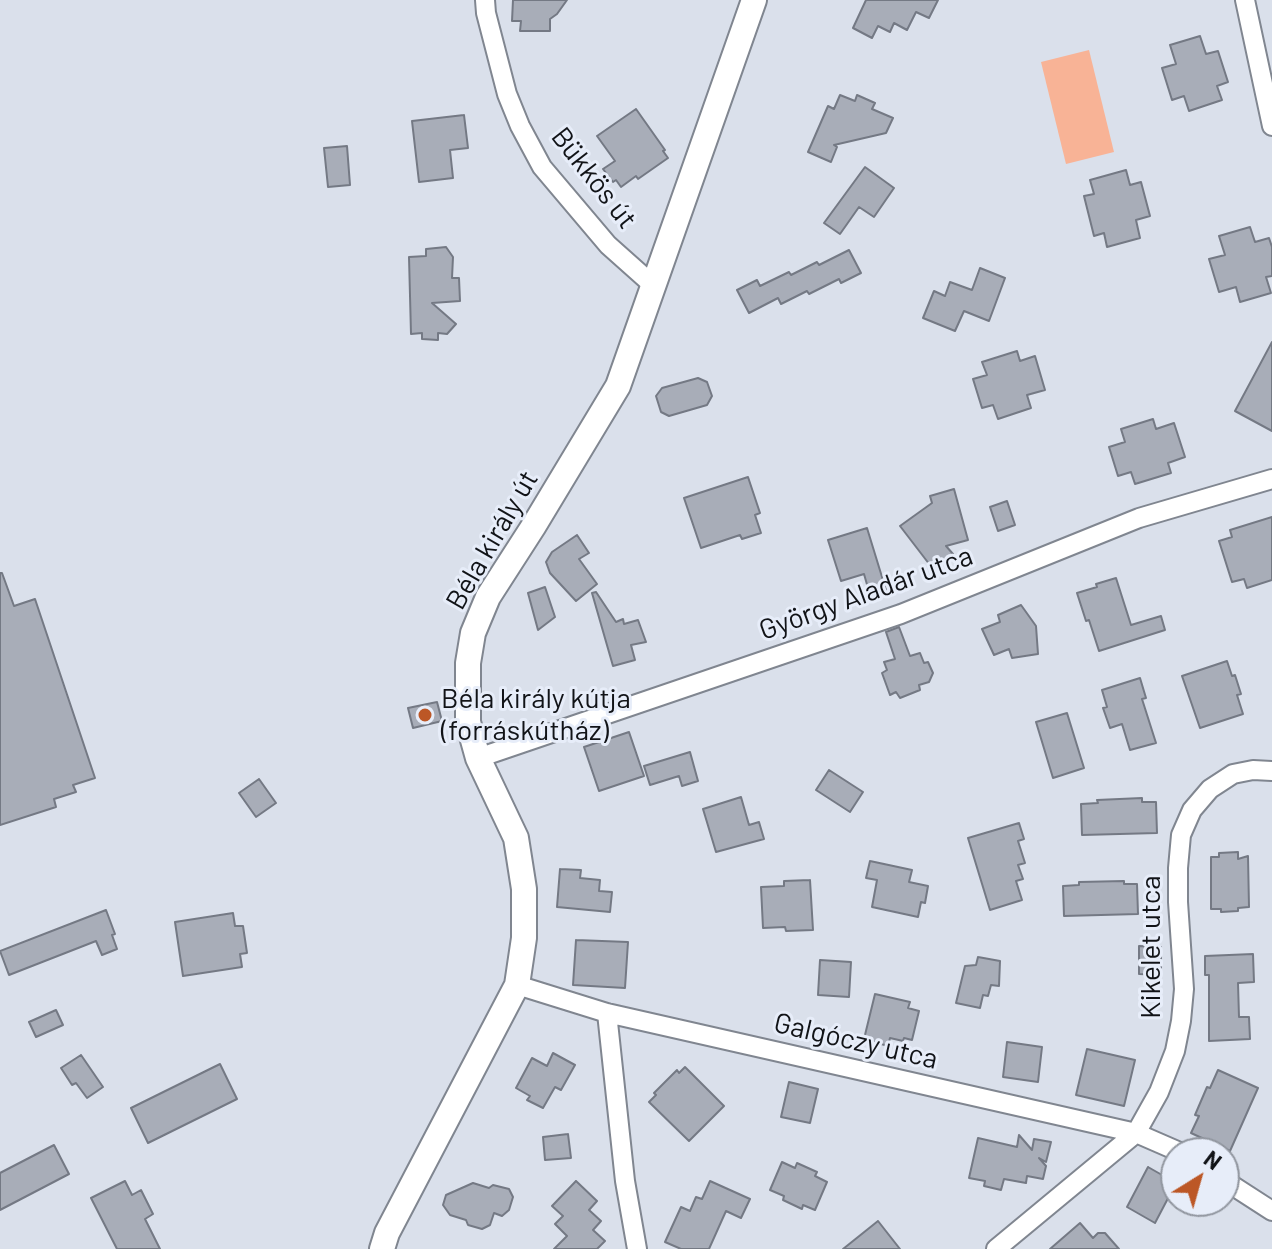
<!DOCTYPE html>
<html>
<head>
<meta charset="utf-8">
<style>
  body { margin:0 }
  #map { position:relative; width:1272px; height:1249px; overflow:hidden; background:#dae0eb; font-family:Barlow,sans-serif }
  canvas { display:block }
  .north { position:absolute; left:1160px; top:1137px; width:80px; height:80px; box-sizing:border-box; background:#e7edf9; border:2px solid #91969f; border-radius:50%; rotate:37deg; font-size:22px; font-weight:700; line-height:32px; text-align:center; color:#111317 }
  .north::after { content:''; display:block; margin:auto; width:28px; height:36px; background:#bc5726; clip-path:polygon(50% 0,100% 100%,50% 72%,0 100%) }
</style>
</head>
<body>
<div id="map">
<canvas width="1272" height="1249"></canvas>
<div class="north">N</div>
</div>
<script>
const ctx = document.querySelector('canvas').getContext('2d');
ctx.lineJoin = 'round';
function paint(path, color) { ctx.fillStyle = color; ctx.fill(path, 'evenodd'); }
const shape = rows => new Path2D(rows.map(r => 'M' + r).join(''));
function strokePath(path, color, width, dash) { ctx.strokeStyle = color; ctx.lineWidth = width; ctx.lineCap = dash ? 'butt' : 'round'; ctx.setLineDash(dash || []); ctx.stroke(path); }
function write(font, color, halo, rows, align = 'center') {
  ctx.font = font + ' Barlow,sans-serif'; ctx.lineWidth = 6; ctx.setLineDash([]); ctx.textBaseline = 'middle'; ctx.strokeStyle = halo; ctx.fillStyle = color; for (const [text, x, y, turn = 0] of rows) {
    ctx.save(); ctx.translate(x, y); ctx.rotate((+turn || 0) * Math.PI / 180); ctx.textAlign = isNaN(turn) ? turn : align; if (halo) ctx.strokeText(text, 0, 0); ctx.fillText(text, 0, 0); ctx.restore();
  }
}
paint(shape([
  [1089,50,1114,152,1066,164,1041,62]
]), '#f8b396');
const building = shape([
  [513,0,567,0,557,14,550,19,550,31,520,31,521,21,512,21,513,0],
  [866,0,938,0,929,18,916,12,907,30,894,23,890,32,878,26,872,38,853,28,866,0],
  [1200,36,1206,54,1218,51,1228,82,1217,86,1222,100,1189,111,1184,96,1172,100,1162,68,1176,64,1170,45,1200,36],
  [840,95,855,101,857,95,875,103,872,109,893,118,886,133,834,145,837,147,831,162,808,152,828,106,834,109,840,95],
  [636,109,665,150,663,151,668,158,638,179,636,176,621,187,616,180,613,182,603,169,615,161,597,136,636,109],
  [464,115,468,148,450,150,453,178,419,182,412,121,464,115],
  [347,146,350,185,328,187,324,148,347,146],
  [865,167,894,188,874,217,859,207,840,234,824,223,865,167],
  [1126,170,1130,185,1141,182,1150,216,1136,220,1140,238,1107,247,1104,233,1094,236,1084,196,1094,194,1090,180,1126,170],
  [1250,227,1255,242,1269,238,1272,247,1272,276,1266,277,1271,293,1240,302,1236,287,1219,292,1209,259,1225,255,1219,236,1250,227],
  [446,247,453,257,452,278,459,278,460,301,432,303,456,324,447,334,438,333,438,340,422,339,422,333,411,334,409,257,426,256,426,249,446,247],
  [849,250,861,273,841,283,839,279,809,294,807,291,781,304,778,298,749,313,737,290,757,280,760,286,789,272,791,275,817,262,819,265,849,250],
  [980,268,1005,278,989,321,964,311,955,331,923,318,934,291,945,296,950,282,972,290,980,268],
  [1272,342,1272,431,1235,411,1272,342],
  [1017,351,1020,361,1035,356,1045,390,1027,395,1031,408,998,419,993,405,982,408,973,379,987,375,982,362,1017,351],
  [698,378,707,382,712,396,707,405,669,416,661,412,656,396,662,388,698,378],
  [1153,419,1156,429,1174,423,1185,457,1168,463,1171,473,1135,484,1131,472,1118,476,1109,447,1125,442,1121,429,1153,419],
  [748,477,760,513,755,515,761,533,742,539,740,535,701,548,684,498,748,477],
  [954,489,968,540,946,546,953,554,933,569,900,526,932,503,930,496,954,489],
  [1007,501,1015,525,998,531,990,507,1007,501],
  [1272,517,1272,580,1247,588,1244,579,1232,582,1219,541,1232,537,1230,530,1272,517],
  [867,528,886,590,870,595,864,574,841,581,828,540,867,528],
  [577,535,589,553,579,559,597,584,576,601,550,573,546,562,552,552,577,535],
  [0,573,2,573,14,606,35,599,95,778,73,785,76,792,54,799,56,807,0,825,0,573],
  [1116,578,1131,625,1161,616,1165,630,1099,651,1089,620,1086,621,1077,593,1097,587,1096,584,1116,578],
  [545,587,555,617,538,630,528,593,545,587],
  [596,592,616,622,623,619,624,624,638,620,646,642,631,645,635,660,613,666,592,593,596,592],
  [1021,605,1036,626,1038,654,1012,658,1009,649,994,655,982,629,1000,622,998,615,1021,605],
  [899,627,910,656,920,653,924,663,928,662,933,673,929,682,919,685,920,690,900,698,896,692,890,695,882,673,887,670,884,662,895,659,886,632,899,627],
  [1227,661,1232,676,1235,675,1241,694,1237,695,1243,714,1200,728,1182,676,1227,661],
  [1140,678,1146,698,1142,699,1156,743,1130,750,1122,724,1110,728,1103,708,1107,707,1102,690,1140,678],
  [437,702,442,721,413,728,408,708,437,702],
  [1067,713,1084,768,1053,778,1036,722,1067,713],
  [629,732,644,776,599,791,584,747,629,732],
  [690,752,698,781,682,786,679,776,650,785,644,766,690,752],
  [829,770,863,792,850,812,816,790,829,770],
  [259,779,276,803,256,817,239,793,259,779],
  [741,797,749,825,759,822,764,839,716,852,703,809,741,797],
  [1142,798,1142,802,1156,802,1157,833,1082,835,1081,804,1098,803,1097,800,1142,798],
  [1019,823,1024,839,1018,841,1025,863,1018,865,1023,879,1016,881,1022,900,990,910,968,838,1019,823],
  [1238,852,1238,859,1248,856,1249,907,1238,908,1238,911,1221,912,1221,909,1211,909,1211,857,1219,857,1219,853,1238,852],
  [870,861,912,870,909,882,928,886,925,903,921,902,918,917,872,907,877,880,866,878,870,861],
  [560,869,581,870,580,878,600,880,599,891,612,892,610,912,557,907,560,869],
  [810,880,813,930,786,931,785,927,763,928,761,887,784,886,784,881,810,880],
  [1124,881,1124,884,1137,884,1138,914,1064,916,1063,886,1079,885,1079,882,1124,881],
  [106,910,115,934,112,935,117,949,102,955,96,941,9,975,0,951,106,910],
  [233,913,235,926,243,926,247,953,240,954,242,967,183,976,175,922,233,913],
  [576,940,628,942,625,988,573,985,576,940],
  [1139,946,1161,947,1161,975,1139,974,1139,946],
  [1253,954,1254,982,1238,983,1239,1017,1249,1017,1250,1039,1209,1041,1209,975,1205,975,1205,956,1253,954],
  [978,957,1000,961,999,986,991,985,988,996,983,995,980,1008,956,1003,965,966,976,965,978,957],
  [820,960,851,962,849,997,818,995,820,960],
  [875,994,910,1002,908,1008,919,1011,912,1040,904,1038,903,1041,890,1038,888,1046,864,1039,875,994],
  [56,1010,63,1025,36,1037,29,1022,56,1010],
  [1007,1042,1042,1047,1038,1082,1003,1077,1007,1042],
  [1087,1049,1135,1060,1124,1106,1076,1095,1087,1049],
  [553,1053,575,1065,561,1090,555,1087,543,1108,527,1100,530,1096,516,1088,532,1058,547,1066,553,1053],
  [81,1055,103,1087,87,1098,76,1083,72,1085,61,1068,81,1055],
  [220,1064,237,1099,148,1143,131,1108,220,1064],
  [685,1067,724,1106,689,1141,649,1102,656,1095,654,1093,677,1070,679,1073,685,1067],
  [1218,1070,1258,1088,1230,1151,1191,1133,1199,1116,1195,1115,1207,1087,1210,1088,1218,1070],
  [789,1082,818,1089,810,1123,781,1117,789,1082],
  [568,1134,571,1158,545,1160,543,1137,568,1134],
  [1019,1135,1032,1150,1034,1139,1051,1142,1046,1162,1039,1158,1046,1166,1043,1179,1027,1176,1026,1183,1004,1179,1001,1190,984,1186,985,1181,969,1178,978,1138,1017,1147,1019,1135],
  [54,1145,69,1174,0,1210,0,1173,54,1145],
  [782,1162,795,1168,797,1163,817,1172,815,1176,827,1182,815,1210,803,1205,802,1209,783,1200,784,1196,770,1190,782,1162],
  [1148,1167,1176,1183,1155,1223,1127,1207,1148,1167],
  [125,1181,132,1195,141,1190,153,1214,145,1219,160,1249,117,1249,91,1198,125,1181],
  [576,1181,597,1201,589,1210,601,1221,593,1230,605,1241,597,1249,554,1249,567,1236,555,1224,563,1216,552,1206,576,1181],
  [710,1181,750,1199,741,1218,726,1211,709,1249,681,1249,665,1242,681,1207,690,1211,696,1197,702,1199,710,1181],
  [473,1183,489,1188,493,1185,509,1189,513,1197,509,1210,502,1216,494,1213,490,1225,482,1229,468,1225,466,1220,450,1215,443,1205,446,1195,473,1183],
  [878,1221,900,1249,843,1249,878,1221],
  [1080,1223,1093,1238,1098,1233,1105,1233,1119,1249,1050,1249,1080,1223]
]);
paint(building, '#a8adb8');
strokePath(building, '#747984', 2);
const minor = shape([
  [485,0,486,13,507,94,520,126,542,167,608,245,654,286],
  [1245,0,1272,126],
  [478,758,901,614,1139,518,1272,479],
  [517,985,607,1013,1136,1133,1182,1153],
  [607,1013,625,1181,637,1249],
  [1224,1180,1272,1211],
  [996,1249,1136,1133,1159,1092,1175,1051,1181,1021,1184,989,1178,902,1178,868,1181,835,1192,810,1210,789,1233,774,1253,770,1272,771]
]);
const tertiary = shape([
  [382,1249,387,1233,517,985,524,938,524,889,516,838,478,758,468,722,468,663,473,633,488,597,533,527,618,386,754,0]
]);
strokePath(minor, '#808690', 22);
strokePath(tertiary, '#808690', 28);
strokePath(minor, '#fff', 18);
strokePath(tertiary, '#fff', 24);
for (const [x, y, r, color] of [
  [425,715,8,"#bc5726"]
]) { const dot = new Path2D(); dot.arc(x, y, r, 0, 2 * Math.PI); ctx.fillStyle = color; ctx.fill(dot); strokePath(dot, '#e7edf9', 3); }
write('28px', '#111317', '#e7edf9', [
  ["Bükkös út",594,178,52],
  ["Béla király út",492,540,-60],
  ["György Aladár utca",866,593,-20],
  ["Kikelet utca",1151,947,-90],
  ["Galgóczy utca",856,1041,13]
]);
write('28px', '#111317', '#e7edf9', [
  ["Béla király kútja",441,699],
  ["(forráskútház)",441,731]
], 'left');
</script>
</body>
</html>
